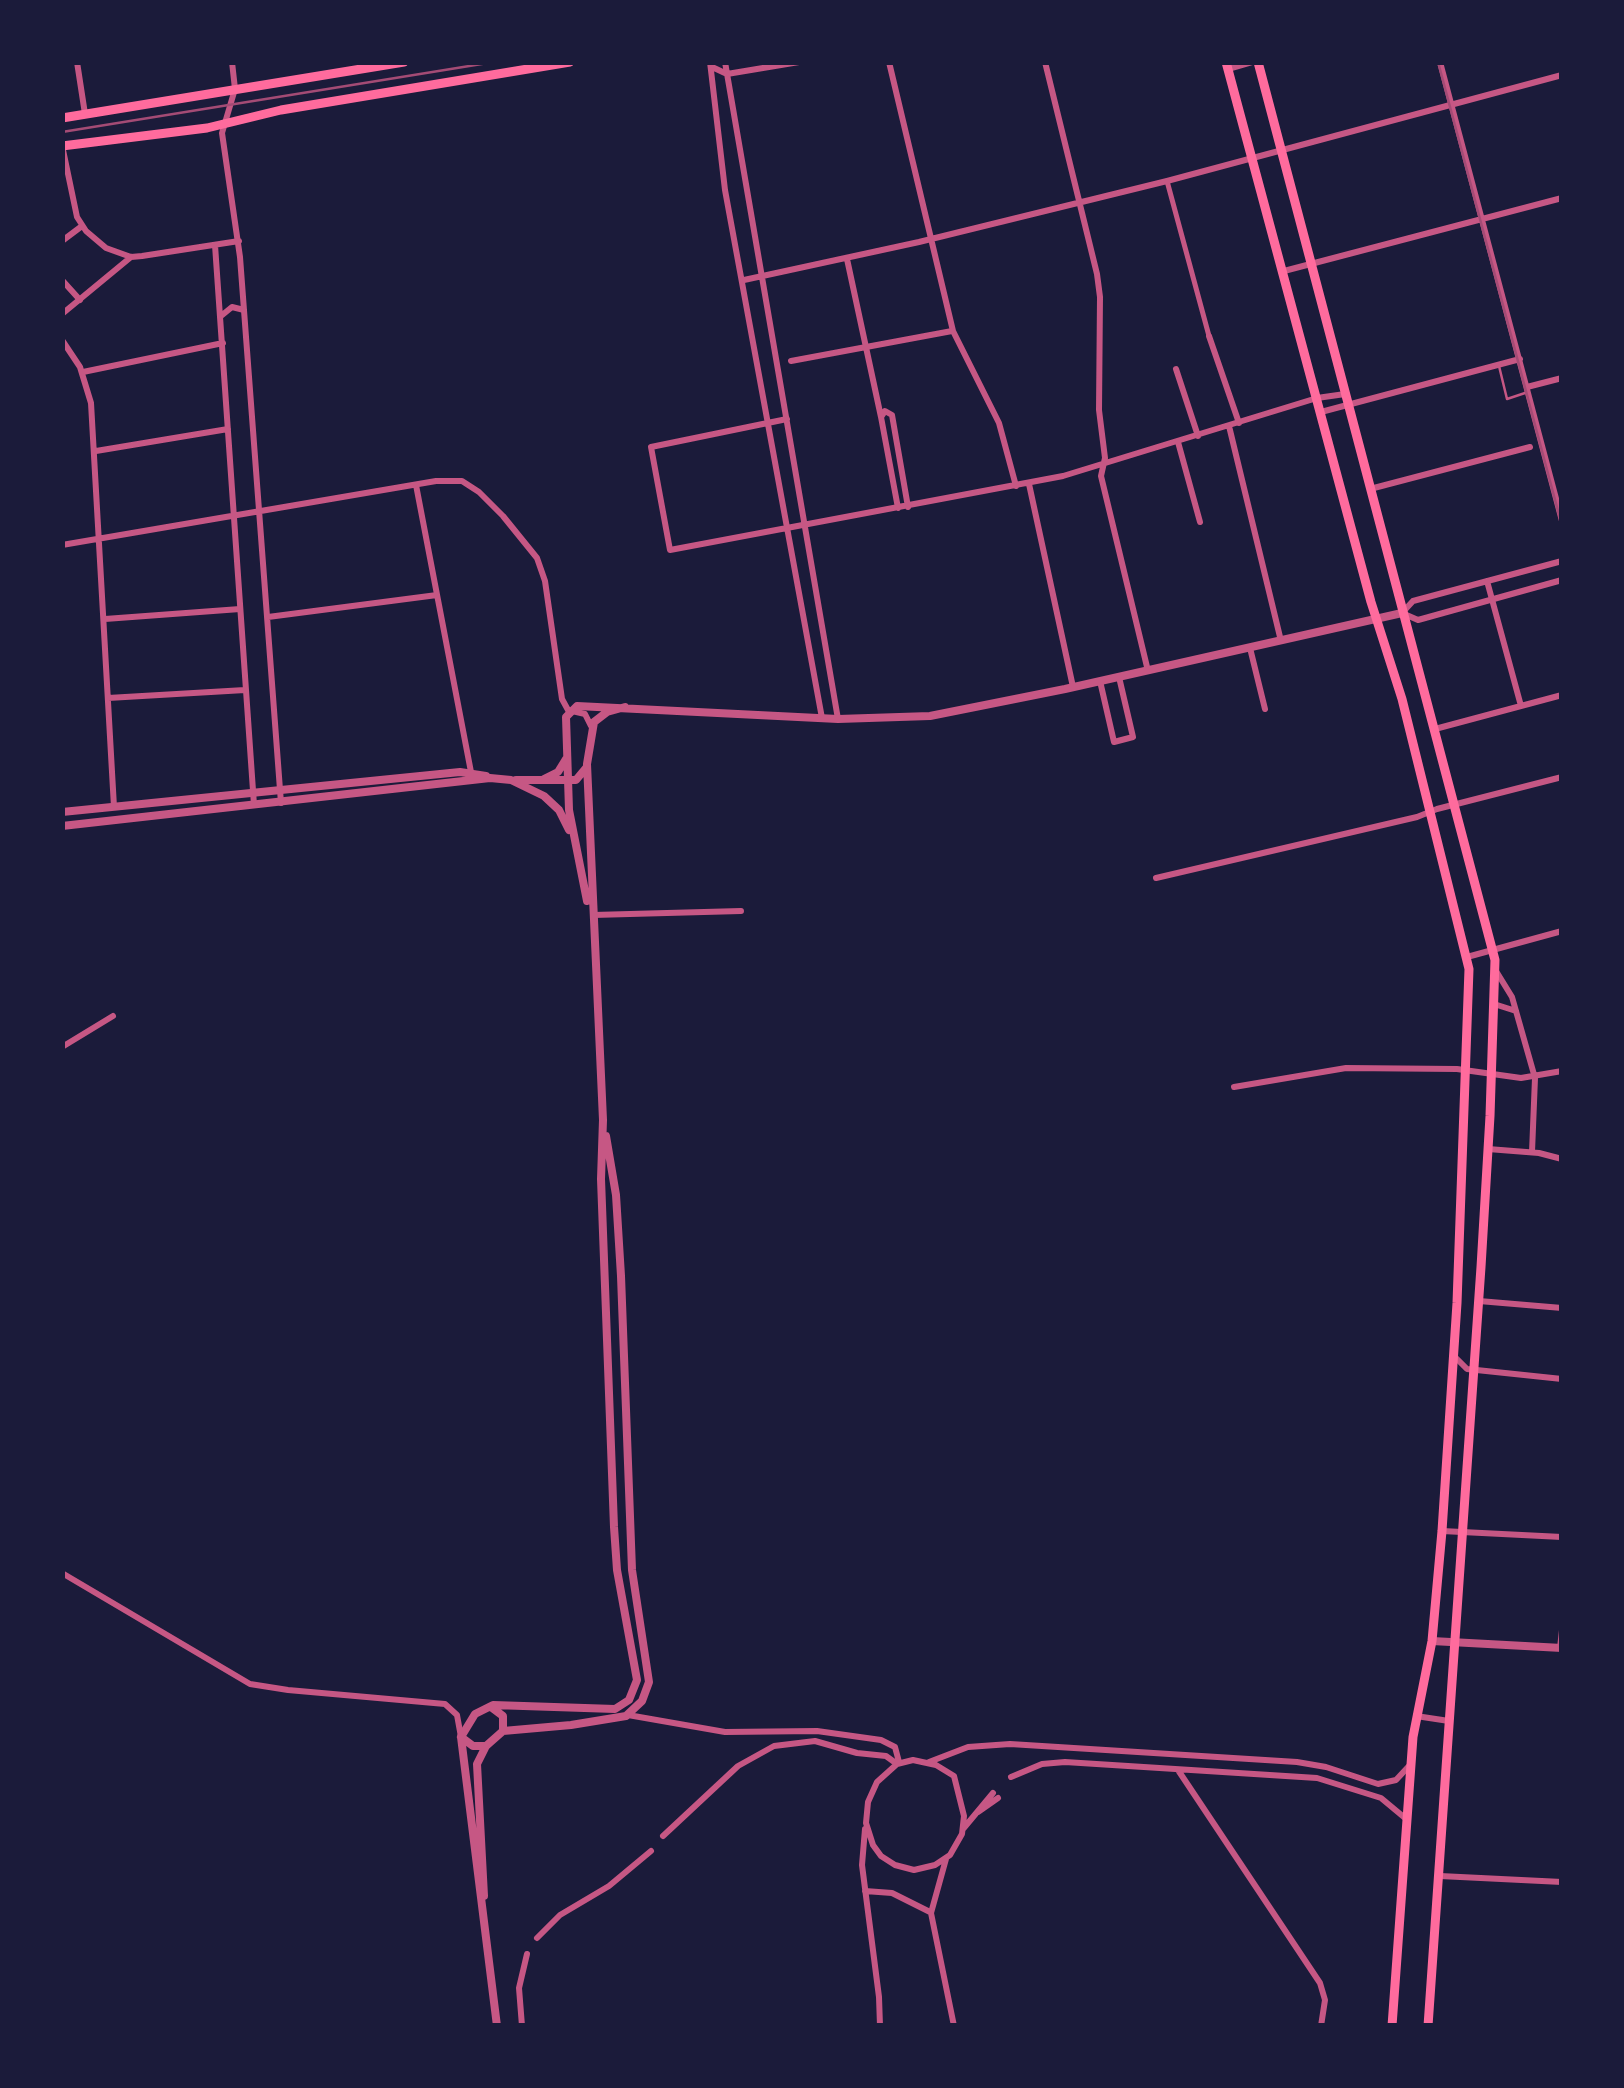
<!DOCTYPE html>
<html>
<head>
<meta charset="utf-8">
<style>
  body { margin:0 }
  #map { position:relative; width:1624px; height:2088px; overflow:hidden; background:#1b1b3a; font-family:"Archivo Narrow",sans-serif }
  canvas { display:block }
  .frame { position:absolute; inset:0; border:65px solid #1b1b3a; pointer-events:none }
</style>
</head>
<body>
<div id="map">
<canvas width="1624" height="2088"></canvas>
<div class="frame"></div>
</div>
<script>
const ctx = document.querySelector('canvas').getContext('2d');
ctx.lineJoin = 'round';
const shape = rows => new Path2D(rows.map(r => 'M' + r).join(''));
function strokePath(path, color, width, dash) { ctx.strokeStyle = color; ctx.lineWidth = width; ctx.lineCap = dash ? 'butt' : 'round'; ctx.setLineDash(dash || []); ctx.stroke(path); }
strokePath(shape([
  [1499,366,1507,399,1525,393]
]), '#c65784', 2.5);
strokePath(shape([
  [1167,181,1209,336]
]), '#c65784', 5);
strokePath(shape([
  [77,62,85,114],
  [232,62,235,89,222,133,240,257,281,803],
  [710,62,725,190,822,718],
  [725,62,838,719],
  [889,62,953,331,999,423,1016,486],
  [1045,62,1097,274,1100,297,1099,410,1105,458,1101,476,1148,671],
  [1440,62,1562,521],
  [712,67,727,74,799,62],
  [1228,69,1252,62],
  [62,145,77,217,86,231,106,248,131,257,142,256,239,241],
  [62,241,82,226],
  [215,245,254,805],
  [847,259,881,417],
  [1284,271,1562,198],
  [62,280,80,300],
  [744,280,919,242,1167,181,1562,75],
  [62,314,131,257],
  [221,316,232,307,244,310],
  [1209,336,1239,423],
  [62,340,80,367,91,403,114,807],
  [791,361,952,331],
  [1176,369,1198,436],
  [83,372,223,343],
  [1527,387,1562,378],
  [1321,412,1520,359],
  [787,419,651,447,670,550,1063,476,1317,398,1345,394],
  [1229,426,1281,641],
  [1178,442,1200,522],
  [96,451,228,429],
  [1029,484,1073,687],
  [416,485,471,772],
  [1370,489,1530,447],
  [898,508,881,417,885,411,892,415,908,507],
  [62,545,436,481,462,481,479,492,503,516,537,558,545,581,562,699,568,710,585,714,591,726],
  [1562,561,1413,601,1402,613,1418,620,1562,580],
  [1487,581,1521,706],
  [268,617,437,595],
  [105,619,240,609],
  [1250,648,1265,709],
  [1100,681,1114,742,1133,737,1119,677],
  [108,698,245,690],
  [1435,729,1562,695],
  [1156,878,1417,817,1437,809,1562,777],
  [593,915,741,911],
  [1467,957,1562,931],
  [1496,971,1512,997,1535,1078,1532,1152],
  [1494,1004,1516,1011],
  [62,1047,113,1016],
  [1234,1087,1346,1068,1457,1069,1521,1078,1562,1071],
  [1488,1149,1539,1153,1562,1159],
  [1479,1301,1562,1308],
  [1454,1356,1467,1369,1562,1379],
  [1442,1531,1562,1537],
  [62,1573,250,1684,288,1690,445,1704,457,1715,461,1737],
  [1560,1648,1562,1630],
  [628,1715,725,1732,817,1731,881,1740,895,1747,899,1762],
  [1416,1716,1449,1721],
  [913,1760,936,1765,954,1776,964,1816,962,1834,950,1855,935,1865,914,1870,895,1865,881,1856,873,1845,866,1823,868,1802,877,1782,897,1764,913,1760],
  [929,1762,968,1747,1010,1744,1297,1762,1326,1767,1378,1784,1396,1780,1409,1766],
  [1178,1770,1320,1983,1325,2000,1321,2026],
  [1011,1777,1042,1764,1065,1762,1317,1778,1381,1798,1405,1818],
  [978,1812,998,1798],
  [865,1829,862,1865,879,1997,880,2026],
  [963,1829,993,1793],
  [663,1836,738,1766,774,1746,815,1741,857,1753,886,1756,897,1764],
  [946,1859,931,1913,954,2026],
  [1440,1876,1562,1882],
  [865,1891,892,1893,930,1912],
  [537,1938,560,1915,609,1886,651,1851],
  [522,2026,519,1988,527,1954]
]), '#c65784', 6);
strokePath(shape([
  [544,779,558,772,566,759],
  [516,780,576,780,586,768],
  [62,812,460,772,486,776],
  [62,826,490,778,511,780,544,796,559,810,569,830],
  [587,901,569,810,566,717,577,706,838,719,930,716,1065,689,1402,613],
  [1432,1641,1562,1648],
  [491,1707,503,1716,503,1731],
  [503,1731,571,1725,626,1716,642,1701,649,1682,632,1570,621,1276,616,1195,606,1136],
  [461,1737,475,1714,493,1705,615,1709,629,1700,637,1680,617,1570,614,1527,601,1179,603,1120,587,764,594,722,607,712,625,707],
  [461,1737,497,2026],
  [461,1737,473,1746,486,1746],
  [484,1896,477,1764,486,1746,503,1731]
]), '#c65784', 8);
strokePath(shape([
  [1226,62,1371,602,1402,699,1469,969,1457,1303,1442,1531,1432,1641,1413,1737,1392,2026],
  [1258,62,1495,960,1490,1116,1481,1267,1428,2026],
  [62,118,404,62],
  [62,146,207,128,281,110,570,62]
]), '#ff6b9d', 9);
strokePath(shape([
  [1438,62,1562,526],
  [62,132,494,62]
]), '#a44b75', 2.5);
</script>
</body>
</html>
